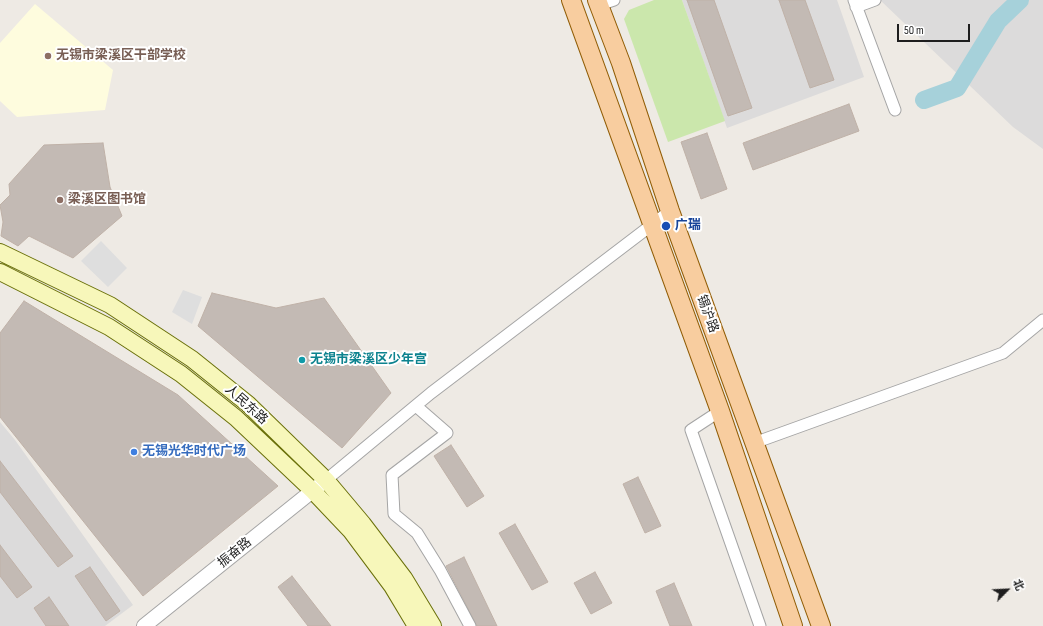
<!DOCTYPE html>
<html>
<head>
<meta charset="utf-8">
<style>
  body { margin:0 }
  #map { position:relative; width:1043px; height:626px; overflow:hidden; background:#eeeae4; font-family:"Sofia Sans Condensed","Noto Sans SC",sans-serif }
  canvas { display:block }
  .north { position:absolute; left:987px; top:570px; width:40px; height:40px; -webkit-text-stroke:3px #fff; paint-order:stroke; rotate:66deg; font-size:11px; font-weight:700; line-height:16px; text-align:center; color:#1e1e1e }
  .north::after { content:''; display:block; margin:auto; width:14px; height:18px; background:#1e1e1e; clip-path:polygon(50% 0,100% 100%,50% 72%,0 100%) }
  .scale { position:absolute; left:897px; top:24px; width:73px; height:18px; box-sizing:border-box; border:2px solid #1e1e1e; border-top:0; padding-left:5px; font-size:12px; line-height:14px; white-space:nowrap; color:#1e1e1e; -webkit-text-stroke:3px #fff; paint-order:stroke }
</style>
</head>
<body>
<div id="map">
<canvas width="1043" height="626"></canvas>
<div class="north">北</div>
<div class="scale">50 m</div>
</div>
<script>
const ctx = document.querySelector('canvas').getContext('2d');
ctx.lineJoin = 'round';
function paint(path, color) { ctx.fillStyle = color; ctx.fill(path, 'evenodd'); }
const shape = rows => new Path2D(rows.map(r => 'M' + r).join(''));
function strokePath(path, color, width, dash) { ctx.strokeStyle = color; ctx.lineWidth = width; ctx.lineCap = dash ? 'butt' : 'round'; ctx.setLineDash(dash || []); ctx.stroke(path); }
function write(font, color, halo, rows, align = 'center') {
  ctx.font = font + ' "Sofia Sans Condensed","Noto Sans SC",sans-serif'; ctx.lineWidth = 4; ctx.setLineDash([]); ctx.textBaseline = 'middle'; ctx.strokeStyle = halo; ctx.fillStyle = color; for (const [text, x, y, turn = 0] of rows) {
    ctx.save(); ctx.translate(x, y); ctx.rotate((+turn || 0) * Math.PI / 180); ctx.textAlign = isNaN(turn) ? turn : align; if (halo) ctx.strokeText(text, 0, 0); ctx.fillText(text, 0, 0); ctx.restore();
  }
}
paint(shape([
  [682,0,837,0,864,77,727,128],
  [880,0,1043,0,1043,149,1013,127],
  [0,422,15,440,133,605,105,626,0,626]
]), '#dcdbdb');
paint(shape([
  [35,4,113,70,105,110,17,117,0,101,0,43]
]), '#fefcde');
paint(shape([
  [654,0,682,0,725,121,668,142,624,19,629,10]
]), '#cbe7ac');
paint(shape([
  [101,241,127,268,108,287,81,261],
  [183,290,202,297,192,324,172,312]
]), '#dedede');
strokePath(shape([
  [924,100,957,88,998,21,1020,0]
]), '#a6d1da', 18);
const building = shape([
  [687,0,714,0,752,108,728,116,687,0],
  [779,0,805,0,834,80,810,88,779,0],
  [849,104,859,131,753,170,743,143,849,104],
  [707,133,727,189,701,199,681,142,707,133],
  [103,143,110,187,122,216,73,258,29,236,18,246,1,236,3,222,0,205,10,195,9,184,44,145,103,143],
  [212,293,276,308,324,298,391,393,342,448,198,326,212,293],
  [24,301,178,395,278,486,143,596,0,417,0,333,24,301],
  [451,445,484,496,467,507,434,456,451,445],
  [0,461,73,556,58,567,0,492,0,461],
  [638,477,661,526,645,533,623,484,638,477],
  [515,524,548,582,532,590,499,533,515,524],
  [0,545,32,587,17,598,0,576,0,545],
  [464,557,497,626,477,626,446,566,464,557],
  [90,567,120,611,106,621,75,576,90,567],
  [595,572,612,603,591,614,574,583,595,572],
  [292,576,331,626,308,626,278,587,292,576],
  [674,583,692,626,670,626,656,591,674,583],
  [49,597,69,626,46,626,34,608,49,597]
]);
paint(building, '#c3bab4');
strokePath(building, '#bfb1a7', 1);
const minor = shape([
  [854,0,895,110],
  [599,5,614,0],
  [856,7,875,0],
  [416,406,447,433,392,475,394,514,417,533,440,570,470,626],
  [720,411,691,430,760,626],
  [754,443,1003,353,1043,320],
  [326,480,431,393,670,211]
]);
const tertiary = shape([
  [144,626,326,480]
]);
const secondary = shape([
  [0,252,110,305,192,359,248,404,326,480,363,524,404,578,433,626],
  [0,272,109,327,181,374,236,418,313,491,351,531,392,586,416,626]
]);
const primary = shape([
  [571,0,720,411,793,626],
  [597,0,621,63,670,211,821,626]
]);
strokePath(minor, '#a5a5a5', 13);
strokePath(tertiary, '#a5a5a5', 16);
strokePath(secondary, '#6a7009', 18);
strokePath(primary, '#915d06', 20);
strokePath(minor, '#fff', 11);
strokePath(tertiary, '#fff', 14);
strokePath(secondary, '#f7f7ba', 16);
strokePath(primary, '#f8cd9f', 18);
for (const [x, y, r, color] of [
  [48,56,4,"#8d6e63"],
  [60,200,4,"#8d6e63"],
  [666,226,5,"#1a4fb4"],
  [302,360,4,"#0f9aa8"],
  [134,452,4,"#3f7fe0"]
]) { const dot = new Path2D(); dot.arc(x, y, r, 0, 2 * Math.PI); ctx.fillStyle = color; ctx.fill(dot); strokePath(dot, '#fff', 1.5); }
write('bold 13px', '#785e54', '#fff', [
  ["无锡市梁溪区干部学校",56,56],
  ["梁溪区图书馆",68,200]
], 'left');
write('bold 13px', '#164399', '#fff', [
  ["广瑞",675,226]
], 'left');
write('13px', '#1e1e1e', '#fff', [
  ["锡沪路",707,314,70],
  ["人民东路",246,405,42],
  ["振奋路",235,553,-39]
]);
write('bold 13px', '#0d838f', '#fff', [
  ["无锡市梁溪区少年宫",310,360]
], 'left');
write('bold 13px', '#366cbe', '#fff', [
  ["无锡光华时代广场",142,452]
], 'left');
</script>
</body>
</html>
